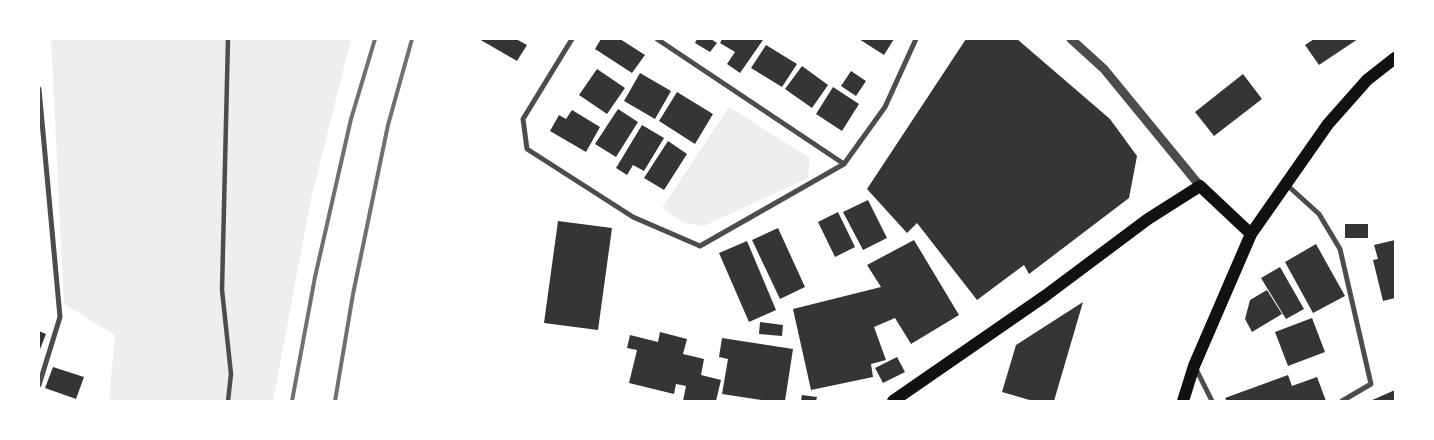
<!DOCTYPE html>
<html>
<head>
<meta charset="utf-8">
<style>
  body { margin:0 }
  #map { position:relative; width:1434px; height:440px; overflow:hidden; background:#fff; font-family:Mulish,sans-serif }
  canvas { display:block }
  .frame { position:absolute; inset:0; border:40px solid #fff; pointer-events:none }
</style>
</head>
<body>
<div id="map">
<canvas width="1434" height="440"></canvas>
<div class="frame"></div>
</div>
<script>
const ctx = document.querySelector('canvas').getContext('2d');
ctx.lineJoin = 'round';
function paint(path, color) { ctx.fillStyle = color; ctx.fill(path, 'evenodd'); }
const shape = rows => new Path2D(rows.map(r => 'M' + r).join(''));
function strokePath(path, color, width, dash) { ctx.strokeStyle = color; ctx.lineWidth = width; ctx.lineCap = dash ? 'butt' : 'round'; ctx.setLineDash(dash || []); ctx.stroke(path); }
paint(shape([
  [51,39,351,39,311,199,273,401,109,401,115,335,64,304],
  [729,107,810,158,808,178,704,226,685,223,662,208]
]), '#eee');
paint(shape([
  [479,39,516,39,527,45,517,61],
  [601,39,620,39,645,55,632,73,595,49],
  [697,39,711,39,717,43,710,52,695,43],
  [722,39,761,39,763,40,740,73,727,64,735,52,720,43],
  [859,39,894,39,884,55],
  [966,39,1017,39,1110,119,1137,156,1129,198,1029,274,1024,265,977,300,917,223,907,233,867,189],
  [1314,39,1327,40,1358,39,1319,65,1305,45],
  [766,45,797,64,782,87,751,68],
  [802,66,828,85,812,108,785,89],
  [597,69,625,88,607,114,579,95],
  [851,71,866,81,856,96,841,86],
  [640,73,671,91,655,119,624,101],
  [1243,74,1262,99,1214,136,1195,112],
  [833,87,859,104,842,131,816,114],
  [677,92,713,114,695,144,659,121],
  [618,109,638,122,616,157,595,144],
  [572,110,600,127,586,152,550,131,559,115,566,119],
  [642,125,664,138,644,171,633,165,627,175,616,168],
  [668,141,687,154,664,190,644,178],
  [868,200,887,238,863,250,843,212],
  [838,212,855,247,835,257,818,222],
  [558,221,612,228,598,330,544,323],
  [1345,224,1368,224,1368,238,1345,238],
  [778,228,805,287,780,299,752,240],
  [914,240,959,315,911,344,895,318,874,327,886,360,871,364,873,377,811,390,793,309,881,287,867,265],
  [1395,240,1395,298,1383,301,1373,260,1378,259,1374,245],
  [747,241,776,310,749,322,719,253],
  [1316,244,1345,296,1313,313,1285,262],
  [1280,267,1304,309,1286,319,1261,278],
  [1267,290,1282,314,1252,332,1245,319,1250,300],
  [1083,302,1054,401,1033,401,1002,392,1016,345],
  [1312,318,1325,352,1288,366,1275,332],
  [760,322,783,325,782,336,759,334],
  [39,331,46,334,39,352],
  [660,332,687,339,683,354,704,359,701,375,721,380,716,401,683,401,686,386,676,384,674,394,629,383,637,350,627,348,630,335,658,342],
  [722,338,793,349,785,401,768,401,722,394,728,359,719,357],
  [897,357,905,372,883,383,875,368],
  [53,367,84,377,76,399,45,388],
  [1288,375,1292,386,1317,377,1326,401,1227,401,1225,398],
  [1395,390,1395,401,1370,401],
  [802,395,817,397,816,401,801,401]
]), '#353535');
strokePath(shape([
  [228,401,231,374,222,290,228,39]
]), '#4c4c4c', 4.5);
strokePath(shape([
  [572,39,523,119,527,149,633,217,700,246,844,164,657,39],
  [39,89,60,317,39,385],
  [844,164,885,107,916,39],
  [1287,185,1319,214,1340,249,1371,384,1342,401],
  [1196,369,1212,401]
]), '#4c4c4c', 5);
strokePath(shape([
  [1071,39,1104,69,1200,186]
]), '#4c4c4c', 9);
strokePath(shape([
  [893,401,1045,296,1148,219,1200,186,1251,234],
  [1183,401,1194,366,1251,234,1328,124,1367,80,1395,58]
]), '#111', 12);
strokePath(shape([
  [292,401,315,277,351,119,375,39],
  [335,401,353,294,388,125,412,39]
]), '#707070', 4);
</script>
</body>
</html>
